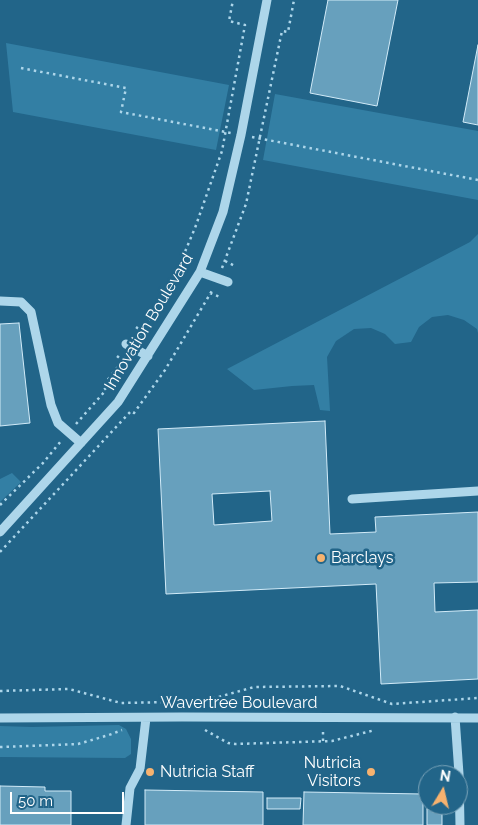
<!DOCTYPE html>
<html>
<head>
<meta charset="utf-8">
<style>
	body { margin:0 }
	#map { position:relative; width:478px; height:825px; overflow:hidden; background:#226589; font-family:Raleway,sans-serif }
	canvas { display:block }
	.north { position:absolute; left:418px; top:765px; width:50px; height:50px; box-sizing:border-box; background:#226589; border:1px solid #7aa3b8; border-radius:50%; rotate:9deg; font-size:14px; font-weight:700; line-height:20px; text-align:center; color:#fff }
	.north::after { content:''; display:block; margin:auto; width:18px; height:22px; background:#f6b26f; clip-path:polygon(50% 0,100% 100%,50% 72%,0 100%) }
	.scale { position:absolute; left:10px; top:792px; width:114px; height:22px; box-sizing:border-box; border:2px solid #fff; border-top:0; padding-left:6px; font-size:15px; line-height:18px; white-space:nowrap; color:#fff; -webkit-text-stroke:4px #226589; paint-order:stroke }
</style>
</head>
<body>
<div id="map">
<canvas width="478" height="825"></canvas>
<div class="north">N</div>
<div class="scale">50 m</div>
</div>
<script>
const ctx = document.querySelector('canvas').getContext('2d');
ctx.lineJoin = 'round';
function fill(path, color) {
  ctx.fillStyle = color;
  ctx.fill(path, 'evenodd');
}
function shape(rows) {
  const path = new Path2D();
  for (const r of rows) {
    path.moveTo(r[0], r[1]);
    for (let i = 2; i < r.length; i += 2) path.lineTo(r[i], r[i + 1]);
  }
  return path;
}
function trace(path, color, width, dash) {
  ctx.strokeStyle = color;
  ctx.lineWidth = width;
  ctx.lineCap = dash ? 'butt' : 'round';
  ctx.setLineDash(dash || []);
  ctx.stroke(path);
}
function drawText(font, color, halo, rows, align = 'center') {
  ctx.font = font + ' Raleway,sans-serif';
  ctx.lineWidth = 5;
  ctx.setLineDash([]);
  ctx.textBaseline = 'middle';
  ctx.strokeStyle = halo;
  ctx.fillStyle = color;
  for (const [text, x, y, turn = 0] of rows) {
    ctx.save();
    ctx.translate(x, y);
    ctx.rotate((+turn || 0) * Math.PI / 180);
    ctx.textAlign = isNaN(turn) ? turn : align;
    if (halo) ctx.strokeText(text, 0, 0);
    ctx.fillText(text, 0, 0);
    ctx.restore();
  }
}
const green = shape([
	[6,43,229,85,216,150,13,112],
	[275,94,478,131,478,200,263,160],
	[478,234,478,333,477,329,464,320,448,315,432,317,419,327,411,342,395,344,385,334,371,328,354,329,336,341,327,357,330,411,320,410,314,385,292,386,254,390,227,369,470,242],
	[12,473,21,482,0,502,0,479],
	[119,725,126,729,131,739,131,754,125,758,0,757,0,726,32,727]
]);
const building = shape([
	[328,0,398,0,377,106,310,93,328,0],
	[478,45,478,125,463,122,478,45],
	[19,323,30,423,0,426,0,324,19,323],
	[325,421,330,534,376,532,375,517,478,512,478,582,434,583,435,612,478,610,478,679,381,684,376,584,166,594,158,429,325,421],
	[270,491,272,521,214,525,212,494,270,491],
	[0,786,45,787,45,791,71,791,71,825,0,825,0,786],
	[145,790,263,792,263,825,145,825,145,790],
	[304,792,423,794,423,825,303,825,304,792],
	[267,798,301,798,300,809,267,809,267,798],
	[427,809,442,809,442,825,427,825,427,809]
]);
const path = shape([
	[21,68,126,88,121,112,231,133],
	[252,137,478,180],
	[225,261,235,266],
	[222,268,246,204,282,31,288,32,294,0],
	[210,293,220,297],
	[136,327,143,332],
	[139,337,174,278,195,228,222,151,245,25,229,21,233,0],
	[117,356,123,361],
	[76,424,106,390,103,386,126,356],
	[0,505,43,463,61,441],
	[0,552,131,411,134,413,165,370,213,289],
	[0,691,69,689,121,703,173,702,215,698,254,687,340,686,392,704,478,698],
	[205,730,228,743,235,744,332,741,375,730],
	[323,741,323,728],
	[0,747,78,744,109,735,122,730]
]);
const minor = shape([
	[200,272,228,282],
	[0,301,21,302,31,312,51,405,58,423,81,443],
	[126,344,148,356],
	[352,499,478,491],
	[0,532,118,402,200,272,223,212,241,135,267,0],
	[455,717,459,774,460,825],
	[0,718,182,717,478,718],
	[126,825,130,788,140,769,146,718]
]);
const markers = [
	[321,558,5,"#f6b26f"],
	[150,772,5,"#f6b26f"],
	[371,772,5,"#f6b26f"]
];
const streetNames = [
	["Innovation Boulevard",149,322,-59],
	["Wavertree Boulevard",239,703]
];
const poiNames = [
	["Barclays",331,558],
	["Nutricia",361,763,"right"],
	["Visitors",361,781,"right"],
	["Nutricia Staff",160,772]
];
fill(green, '#337fa4');
fill(building, '#67a0bd');
trace(building, '#d2ebf8', 1);
trace(path, '#add6ea', 2.5, [2.5, 4]);
trace(minor, '#add6ea', 9);
for (const [x, y, r, color] of markers) {
  const dot = new Path2D();
  dot.arc(x, y, r, 0, 2 * Math.PI);
  ctx.fillStyle = color;
  ctx.fill(dot);
  trace(dot, '#226589', 2);
}
drawText('16px', '#fff', '#226589', streetNames);
drawText('16px', '#fff', '#226589', poiNames, 'left');
</script>
</body>
</html>
